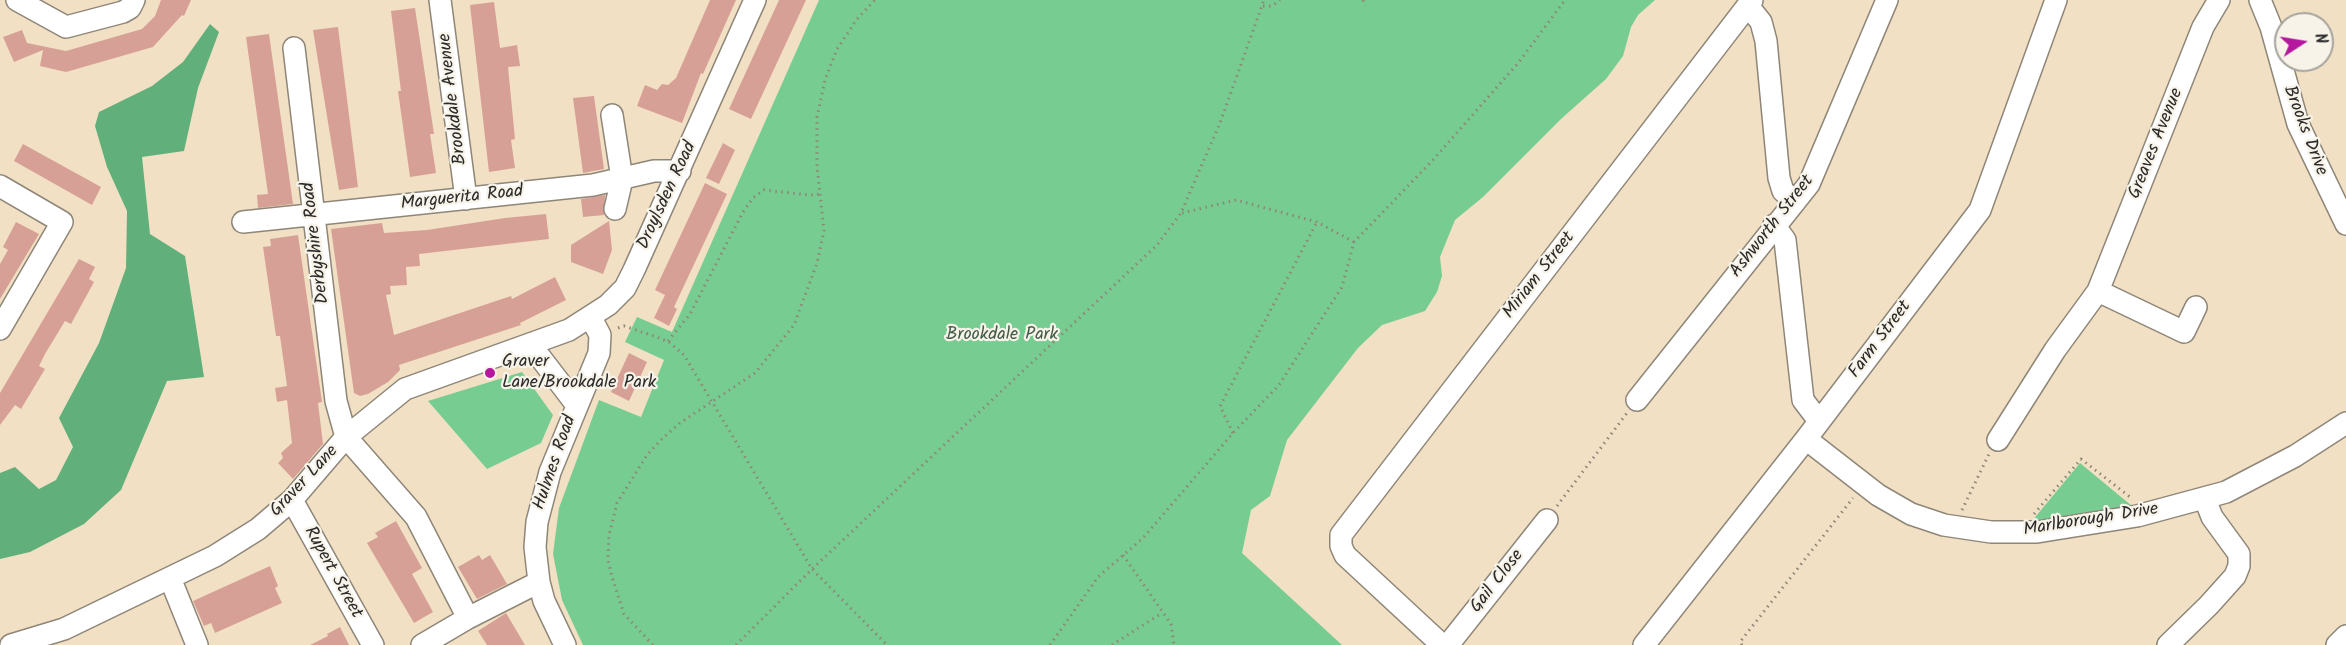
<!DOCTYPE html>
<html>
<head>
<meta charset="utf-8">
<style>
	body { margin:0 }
	#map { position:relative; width:2346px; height:645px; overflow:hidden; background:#f2e0c4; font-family:Kalam,sans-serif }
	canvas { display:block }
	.north { position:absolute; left:2274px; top:12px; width:60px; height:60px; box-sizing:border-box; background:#f7f3e8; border:2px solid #a5a39c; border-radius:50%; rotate:78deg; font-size:16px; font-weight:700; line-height:24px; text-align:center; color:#2b2b2b }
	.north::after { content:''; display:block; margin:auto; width:21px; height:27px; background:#b5179e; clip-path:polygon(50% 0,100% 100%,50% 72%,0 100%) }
</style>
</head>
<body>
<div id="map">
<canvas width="2346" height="645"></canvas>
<div class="north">N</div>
</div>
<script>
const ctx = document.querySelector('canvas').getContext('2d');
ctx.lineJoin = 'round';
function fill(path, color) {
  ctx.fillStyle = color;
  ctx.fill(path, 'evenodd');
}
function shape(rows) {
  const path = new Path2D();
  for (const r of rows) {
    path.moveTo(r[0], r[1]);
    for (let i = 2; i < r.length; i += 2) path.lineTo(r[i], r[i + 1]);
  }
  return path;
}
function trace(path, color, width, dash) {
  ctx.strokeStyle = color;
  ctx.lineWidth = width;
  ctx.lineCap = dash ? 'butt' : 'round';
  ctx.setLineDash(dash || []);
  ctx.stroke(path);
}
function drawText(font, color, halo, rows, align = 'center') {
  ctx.font = font + ' Kalam,sans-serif';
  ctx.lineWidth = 4.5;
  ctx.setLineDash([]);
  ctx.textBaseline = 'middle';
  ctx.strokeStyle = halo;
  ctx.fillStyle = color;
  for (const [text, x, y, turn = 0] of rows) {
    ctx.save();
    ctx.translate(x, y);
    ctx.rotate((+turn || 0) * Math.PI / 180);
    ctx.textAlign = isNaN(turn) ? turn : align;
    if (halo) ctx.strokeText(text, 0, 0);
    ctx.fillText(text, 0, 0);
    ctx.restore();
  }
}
const green = shape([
	[819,0,1655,0,1638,15,1631,27,1623,56,1606,79,1561,119,1483,197,1455,220,1440,257,1442,276,1437,292,1425,311,1382,325,1358,348,1287,440,1270,496,1251,510,1242,553,1342,645,583,645,562,600,553,554,559,508,599,400,641,417,664,360,625,342,637,317,672,332],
	[522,372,553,415,541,443,487,469,428,401],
	[2080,463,2132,506,2032,521]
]);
const forest = shape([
	[210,24,219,32,198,88,184,151,142,157,150,234,185,256,204,377,167,381,121,490,84,524,30,552,0,559,0,473,15,467,39,489,56,480,73,447,59,418,99,343,126,268,127,211,107,167,95,126,99,112,152,86,183,62]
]);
const building = shape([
	[161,0,191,0,184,16,182,15,153,47,66,72,40,66,43,50,14,62,3,37,22,30,27,43,66,51,142,29,155,16],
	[710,0,736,0,703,74,701,73,682,123,637,106,645,85,657,90,662,84,668,85,676,78],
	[779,0,806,0,751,119,729,109],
	[494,2,500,48,517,45,520,66,508,67,515,139,511,140,515,168,489,172,470,5],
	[415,8,434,134,430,134,436,173,410,177,398,91,401,91,391,11],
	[338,27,358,187,339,190,313,30],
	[269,34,293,204,258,208,257,195,268,194,246,37],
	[594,96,604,169,583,173,573,98],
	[723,143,735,150,719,184,706,178],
	[23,144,101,187,92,205,14,161],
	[705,183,727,194,674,307,677,309,669,326,654,318,665,295,655,290],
	[605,195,604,215,583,217,581,199],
	[546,214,549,239,419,254,420,266,406,267,407,285,390,286,391,294,386,295,394,335,511,296,512,299,555,277,566,300,520,323,521,325,399,365,400,370,388,382,368,394,360,396,354,393,331,229,382,223,384,233,427,230,505,218],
	[609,221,612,250,603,274,571,262,571,245],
	[16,222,39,234,0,299,0,264,8,250,3,247],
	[298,235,322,402,318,403,323,444,293,479,278,463,283,458,281,453,292,443,287,400,277,402,275,388,287,386,280,336,276,336,263,247,271,246,270,239],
	[79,259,95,267,89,279,94,282,71,324,65,321,45,354,39,366,45,369,21,409,15,405,0,425,0,393],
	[629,353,647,362,629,401,611,392],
	[396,521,422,568,412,574,433,612,414,623,367,543,378,537,375,533],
	[479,555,482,560,490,555,507,584,477,599,458,567],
	[270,566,278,586,275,588,282,603,215,633,211,623,204,626,193,601],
	[506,613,525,645,487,645,478,631],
	[340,627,349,645,310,645,328,636,327,634]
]);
const path = shape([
	[1363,0,1365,6],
	[1263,6,1272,6,1280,0],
	[1182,213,1236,200,1317,222,1354,242],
	[618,328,624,326,654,336,669,342,684,355,812,569,887,645],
	[668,341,690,314,743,212,753,198,764,190,809,195,821,194],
	[1233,433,1220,406,1317,222],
	[1557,506,1627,413],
	[1962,510,1989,454],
	[2034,514,2081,459,2130,497],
	[1123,555,1171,624,1174,645],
	[653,645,624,614,612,577,608,559,609,535,617,503,647,455,661,440,680,423,755,373,794,325,817,263,824,231,817,166,817,117,825,80,837,49,857,19,875,0],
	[736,645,812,569,1157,245,1181,213,1220,123,1264,0],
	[1050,645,1098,577,1143,538,1233,433,1279,385,1342,287,1354,242,1432,161,1519,62,1565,0],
	[1112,645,1162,613],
	[1742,645,1740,642,1853,498]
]);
const minor = shape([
	[17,0,66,27,123,12,130,8,134,0],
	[440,0,466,199],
	[2260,0,2271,27,2298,124,2346,224],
	[1749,7,1761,22,1766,41,1779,178,1783,191,1795,202],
	[294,48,336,401,346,437,416,517,468,618],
	[612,115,622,179,615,209],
	[0,186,62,222,0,329],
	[243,222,593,185,654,171,680,171],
	[1774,225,1785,240,1803,400,1819,421],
	[2196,307,2184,332,2098,291,2203,27,2219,0],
	[530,344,576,404],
	[1637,400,1809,184,1887,0],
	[1806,439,1878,495,1911,514,1944,525,1991,532,2037,532,2137,516,2226,492,2295,456,2346,423],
	[1998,440,2055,350,2098,291],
	[292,500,373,645],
	[170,578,197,645],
	[11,645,64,629,215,556,258,529,292,500,346,437,405,389,569,330,608,305,625,288,634,270,755,0],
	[422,645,468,618,539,582],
	[565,645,544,601,539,582,535,547,537,522,550,472,599,353,600,335,591,318],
	[1442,645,1345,555,1341,546,1341,535,1752,0],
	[1448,645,1547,520],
	[1644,645,1806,439,1980,210,2056,0],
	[2168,645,2209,605,2235,576,2239,566,2239,554,2212,517,2205,499],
	[2337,645,2346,636]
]);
const markers = [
	[490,373,6,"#b5179e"]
];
const streetNames = [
	["Brookdale Avenue",454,99,-97],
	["Brooks Drive",2304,131,69],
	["Greaves Avenue",2157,144,-68],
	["Droylsden Road",668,196,-65],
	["Marguerita Road",462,199,-6],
	["Ashworth Street",1773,227,-52],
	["Derbyshire Road",317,243,-97],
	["Miriam Street",1540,276,-52],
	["Farm Street",1881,340,-53],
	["Hulmes Road",556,463,-71],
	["Graver Lane",305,482,-47],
	["Marlborough Drive",2091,521,-9],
	["Rupert Street",332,573,61],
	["Gail Close",1498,582,-52]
];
const parkNames = [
	["Brookdale Park",1002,336]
];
const poiNames = [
	["Graver",502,363],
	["Lane/Brookdale Park",502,384]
];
fill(green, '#77cd91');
fill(forest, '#61b07b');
fill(building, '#d7a096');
trace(minor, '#8e8678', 24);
trace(path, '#8e8678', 3, [1.5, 4.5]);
trace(minor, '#fff', 21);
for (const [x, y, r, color] of markers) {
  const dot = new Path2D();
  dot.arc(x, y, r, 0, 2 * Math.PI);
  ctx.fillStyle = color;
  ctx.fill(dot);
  trace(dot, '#f7f3e8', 2);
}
drawText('18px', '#2b2b2b', '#f7f3e8', streetNames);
drawText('18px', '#425c4a', '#f7f3e8', parkNames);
drawText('18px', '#2b2b2b', '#f7f3e8', poiNames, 'left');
</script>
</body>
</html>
